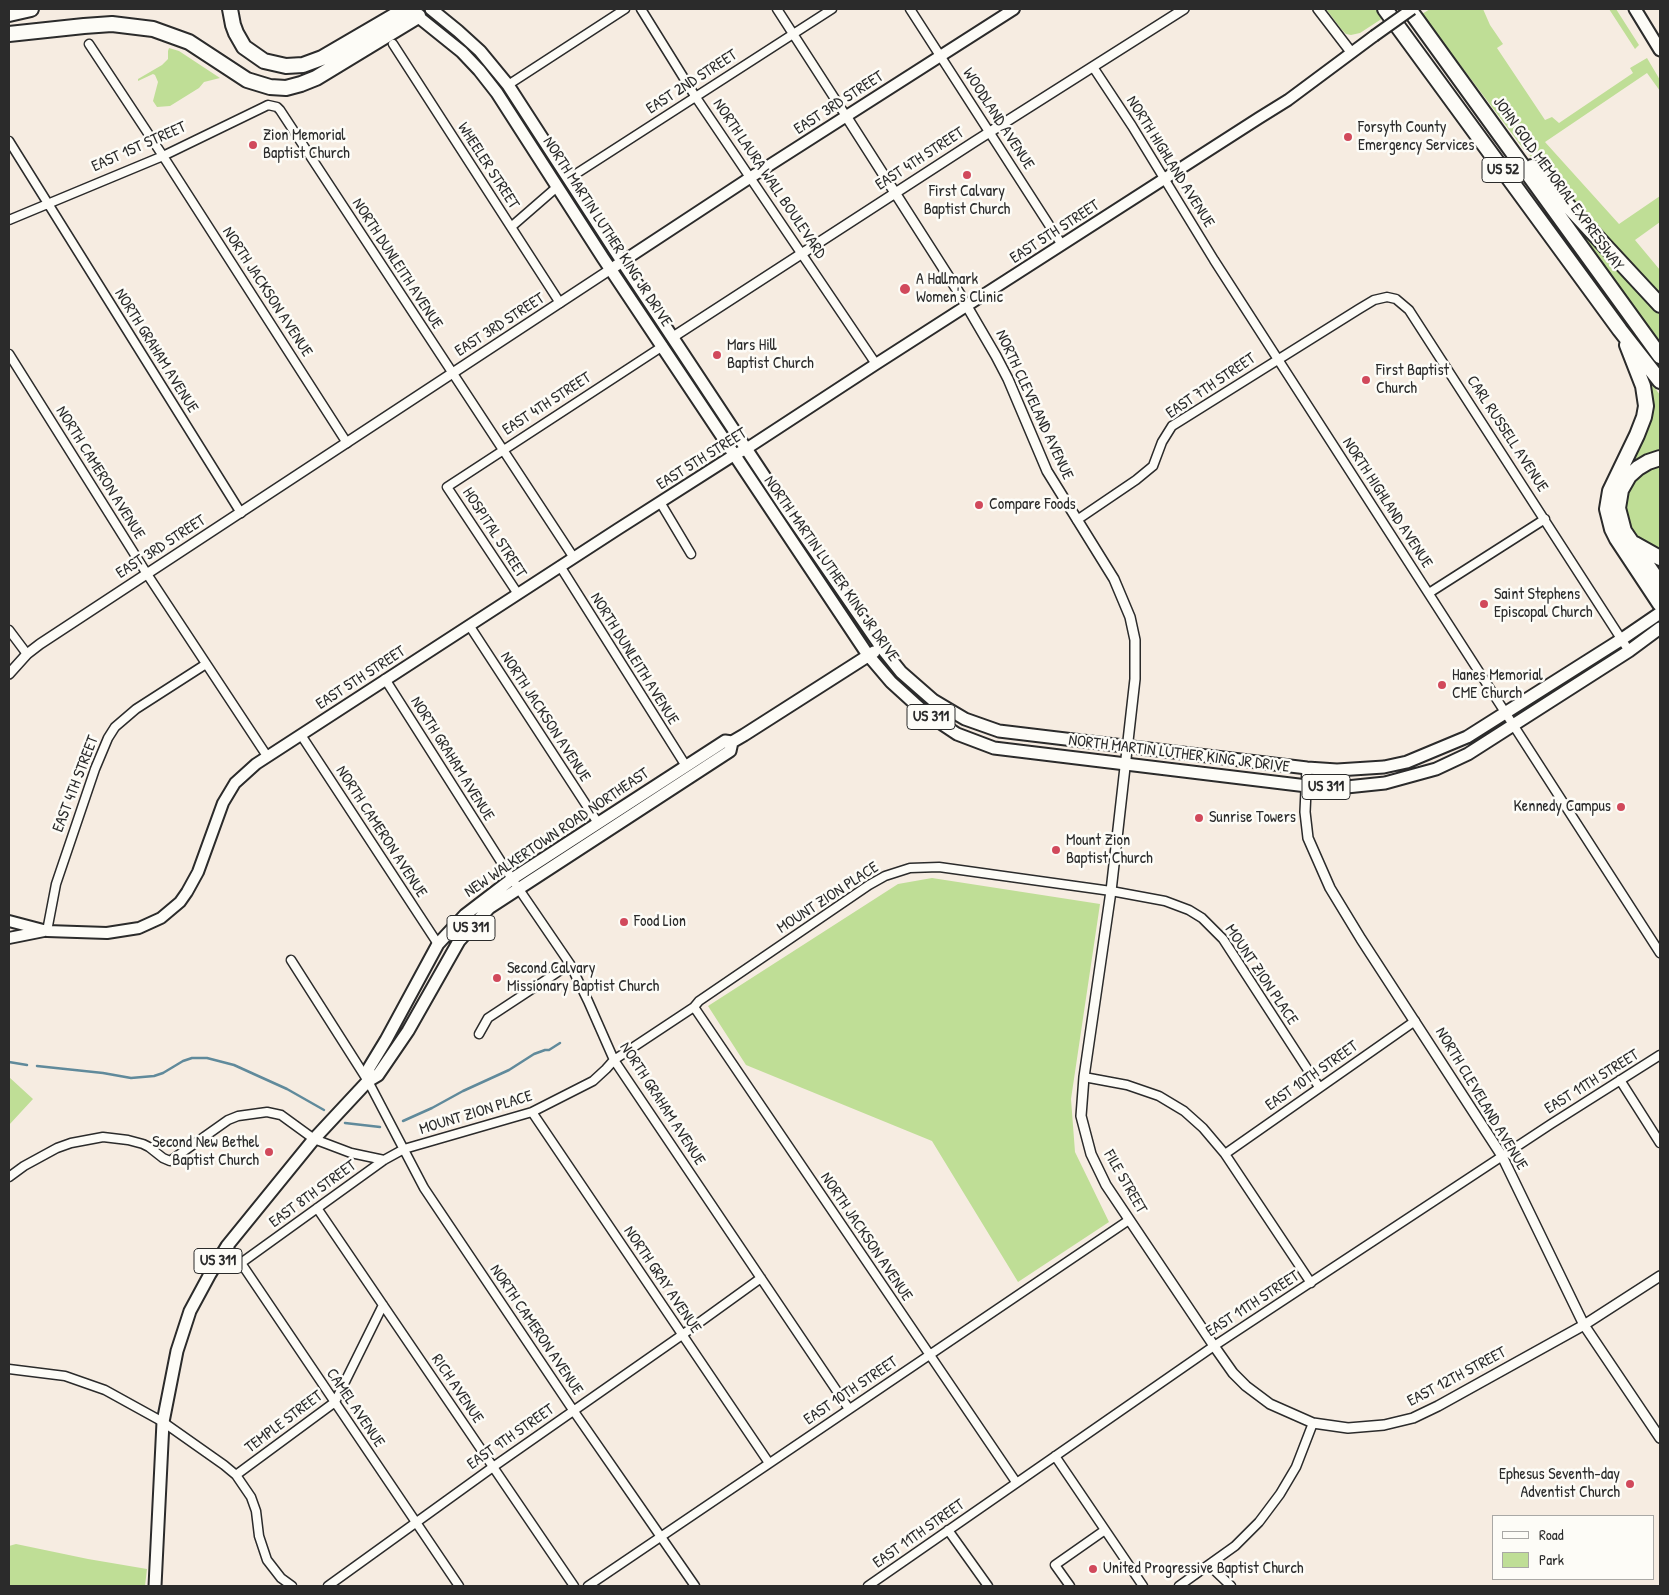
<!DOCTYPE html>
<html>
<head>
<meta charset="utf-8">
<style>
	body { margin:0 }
	#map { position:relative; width:1669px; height:1595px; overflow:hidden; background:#f6ece1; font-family:"Patrick Hand",sans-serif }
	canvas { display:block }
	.frame { position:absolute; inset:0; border:10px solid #2b2b2b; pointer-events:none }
	.legend { position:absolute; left:1492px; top:1515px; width:162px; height:65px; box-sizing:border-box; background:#fdfcf7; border:1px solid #a9a8a5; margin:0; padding:6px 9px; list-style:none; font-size:15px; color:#2b2b2b }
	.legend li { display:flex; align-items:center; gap:10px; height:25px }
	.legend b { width:25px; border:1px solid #a9a8a5 }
</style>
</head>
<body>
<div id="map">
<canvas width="1669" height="1595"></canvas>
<div class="frame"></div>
<ul class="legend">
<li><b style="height:6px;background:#fdfcf7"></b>Road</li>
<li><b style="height:14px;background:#bfde96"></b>Park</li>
</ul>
</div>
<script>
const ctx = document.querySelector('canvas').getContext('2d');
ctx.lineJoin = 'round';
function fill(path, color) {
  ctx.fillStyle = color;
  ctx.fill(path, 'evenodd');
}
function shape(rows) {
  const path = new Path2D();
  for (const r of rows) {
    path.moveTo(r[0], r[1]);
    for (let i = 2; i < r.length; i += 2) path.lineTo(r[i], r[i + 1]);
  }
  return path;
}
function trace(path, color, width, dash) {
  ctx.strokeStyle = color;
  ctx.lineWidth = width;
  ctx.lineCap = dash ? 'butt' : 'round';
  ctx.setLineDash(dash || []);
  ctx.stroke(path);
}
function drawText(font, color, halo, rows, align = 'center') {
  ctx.font = font + ' "Patrick Hand",sans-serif';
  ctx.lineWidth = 5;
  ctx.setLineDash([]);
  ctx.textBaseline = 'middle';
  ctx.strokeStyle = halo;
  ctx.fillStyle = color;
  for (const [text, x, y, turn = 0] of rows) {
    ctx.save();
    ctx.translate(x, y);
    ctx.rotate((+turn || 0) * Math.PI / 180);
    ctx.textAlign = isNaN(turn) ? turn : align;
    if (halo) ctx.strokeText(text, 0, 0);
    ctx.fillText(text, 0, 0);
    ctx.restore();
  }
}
const green = shape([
	[1326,9,1376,9,1383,18,1360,33,1351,35,1346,34,1341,29],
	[1430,9,1483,9,1490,25,1503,44,1497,48,1545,120,1552,117,1559,123,1633,73,1630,68,1647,58,1660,80,1660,91,1647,73,1545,142,1619,224,1660,196,1660,222,1635,240,1660,270,1660,298,1522,147,1422,14],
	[1609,9,1616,9,1639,45,1635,49],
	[169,48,179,51,220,78,204,82,199,88,170,106,157,107,153,101,158,82,155,75,153,74,138,81,138,79,162,65,168,59,168,51],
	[1568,215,1614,261,1660,312,1660,342],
	[1643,372,1660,395,1660,454,1629,469,1630,459,1645,429],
	[1660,463,1660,554,1644,546,1627,527,1624,497,1635,476],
	[932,878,1100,904,1071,1099,1075,1152,1109,1222,1018,1282,932,1141,746,1065,708,1006,898,884],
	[9,1077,33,1099,9,1125],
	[16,1544,88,1559,147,1569,145,1586,9,1586,9,1546]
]);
const stream = shape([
	[9,1062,27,1065],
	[37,1066,103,1073,131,1078,154,1076,163,1073,183,1061,192,1058,207,1058,234,1065,256,1075,287,1089,324,1110],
	[403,1121,432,1108,463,1091,509,1070,534,1054,545,1050,549,1050,560,1043],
	[345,1123,380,1127]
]);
const minor = shape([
	[641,9,695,96,876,364],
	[777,9,846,116],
	[910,9,1062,245],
	[89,44,163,156,347,443],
	[393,44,560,303],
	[1093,67,1132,126,1214,260,1660,953],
	[508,85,625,9],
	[9,141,241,513],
	[568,179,832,9],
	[9,220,163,156,264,107,268,105,277,107,280,110,574,558],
	[511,227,557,187],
	[9,354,147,574,267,756],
	[660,502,691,554],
	[1077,520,1136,480,1153,466,1162,442,1172,426,1359,309,1374,300,1387,297,1396,299,1409,310,1629,651],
	[560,566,686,766],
	[1429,593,1545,519],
	[518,594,447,487,663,346],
	[469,625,598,823],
	[9,630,27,654],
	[385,679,512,879,570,964,588,1001,614,1060,849,1409],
	[301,735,438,944],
	[47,931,56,884,95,769,108,738,115,727,136,709,206,664],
	[291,960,368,1081,424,1188,573,1410,695,1586],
	[694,1007,1016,1482],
	[479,1034,488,1018,570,964],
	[1084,1077,1127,1085,1159,1096,1184,1111,1203,1128,1225,1154,1311,1283],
	[1620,1080,1660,1143],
	[532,1112,769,1463],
	[1225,1154,1415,1021],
	[9,1177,24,1166,57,1148,71,1143,103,1137,128,1140,143,1144,149,1147,163,1158,170,1161,228,1120,238,1116,267,1112,281,1115,314,1139,351,1153,384,1160],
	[317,1208,574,1586],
	[227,1246,241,1263,459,1586],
	[241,1263,384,1160,404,1149,532,1112,593,1081,606,1069,614,1060,694,1007,699,1001,869,885,885,876,910,868,939,867,1111,891,1165,901,1189,910,1202,918,1223,939,1319,1087],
	[9,1369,65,1376,105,1390,163,1422,224,1465,236,1475,251,1497,256,1511,259,1536,267,1560,281,1578,292,1586],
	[1055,1456,1143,1586],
	[236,1475,335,1402,383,1305],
	[948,1530,988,1586],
	[1209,1565,1231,1586],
	[328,1586,493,1467,682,1335,761,1278],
	[588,1586,1129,1220],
	[868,1586,1214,1346,1551,1124,1660,1055],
	[1070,1586,1055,1565,1105,1530],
	[1179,1586,1235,1546,1259,1522,1280,1494,1296,1467,1313,1423]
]);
const tertiary = shape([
	[1318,9,1351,52],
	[846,116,961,296,996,356,1008,379,1047,471,1114,579,1130,617,1135,640,1135,679,1111,891,1084,1077,1081,1116,1091,1154,1106,1185,1214,1346,1233,1373,1246,1386,1270,1404,1313,1423,1348,1428,1384,1425,1413,1418,1438,1406,1584,1325,1660,1276],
	[673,337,974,142,1184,9],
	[9,674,27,654,40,644,611,269],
	[1307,768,1305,812,1308,838,1330,888,1361,939,1502,1156,1584,1325,1660,1438]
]);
const secondary = shape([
	[611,269,751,177,1014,9],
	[9,921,47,931,107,933,139,928,161,918,180,902,187,892,198,872,223,803,235,783,256,764,618,529,734,455,746,449,876,364,1259,118,1288,100,1374,36],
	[9,938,44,931]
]);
const primary = shape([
	[431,9,458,31,480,51,508,85,616,252,784,506,881,647,901,672,933,700,965,719,999,731,1307,768,1337,770,1384,767,1407,762,1467,737,1622,639,1660,613],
	[1635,9,1660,50],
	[411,11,462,52,479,70,497,93,603,258,868,655,891,682,924,712,957,734,994,748,1307,786,1337,788,1385,783,1436,769,1468,754,1629,651,1660,628],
	[368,1081,369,1068,386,1040,438,944,465,915,512,879,725,741,732,742,744,735,874,652],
	[155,1586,163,1422,177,1351,190,1311,210,1274,227,1246,314,1139,368,1081,378,1075,408,1031,459,941,489,908,730,751,732,742]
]);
const motorway = shape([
	[230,9,233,25,236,33,244,47,264,61,286,66,303,65,322,58,406,9],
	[1385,9,1620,330,1660,381],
	[1409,9,1660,356],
	[9,14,31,9],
	[9,34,84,26,112,24,153,29,189,42,247,80,270,87,286,88,301,84,316,78,418,16],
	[1532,167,1660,305],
	[1627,345,1643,386,1646,406,1644,417,1637,435,1610,491,1607,509,1612,529,1617,539,1660,604],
	[1660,458,1648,462,1638,468,1629,476,1621,490,1618,508,1624,531,1660,584],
	[1635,544,1660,558]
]);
const secondaryBridge = shape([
	[1374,36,1412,9]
]);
const markers = [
	[1348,137,5,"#d1495b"],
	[253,145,5,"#d1495b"],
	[967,175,5,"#d1495b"],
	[905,289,6,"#d1495b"],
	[717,355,5,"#d1495b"],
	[1366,380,5,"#d1495b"],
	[979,505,5,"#d1495b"],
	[1484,604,5,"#d1495b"],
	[1442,685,5,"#d1495b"],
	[1621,807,5,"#d1495b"],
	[1199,818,5,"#d1495b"],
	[1056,850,5,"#d1495b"],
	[624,922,5,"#d1495b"],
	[497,978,5,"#d1495b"],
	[269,1152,5,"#d1495b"],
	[1630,1484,5,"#d1495b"],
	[1093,1569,5,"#d1495b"]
];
const shields = [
	[1503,170,42],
	[931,717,48],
	[1326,787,48],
	[471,928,48],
	[218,1261,48]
];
const shieldNames = [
	["US 52",1503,170],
	["US 311",931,717],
	["US 311",1326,787],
	["US 311",471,928],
	["US 311",218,1261]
];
const streetNames = [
	["EAST 2ND STREET",692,82,-33],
	["EAST 3RD STREET",839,103,-33],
	["WOODLAND AVENUE",998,119,57],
	["EAST 1ST STREET",139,147,-24],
	["EAST 4TH STREET",920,159,-33],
	["NORTH HIGHLAND AVENUE",1170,162,58],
	["WHEELER STREET",488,166,57],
	["NORTH LAURA WALL BOULEVARD",769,179,56],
	["JOHN GOLD MEMORIAL EXPRESSWAY",1558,184,54],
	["NORTH MARTIN LUTHER KING JR DRIVE",607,232,57],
	["EAST 5TH STREET",1055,232,-33],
	["NORTH DUNLEITH AVENUE",397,264,57],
	["NORTH JACKSON AVENUE",267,292,57],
	["EAST 3RD STREET",500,325,-33],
	["NORTH GRAHAM AVENUE",156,351,58],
	["EAST 7TH STREET",1211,386,-34],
	["EAST 4TH STREET",547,404,-33],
	["NORTH CLEVELAND AVENUE",1034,405,65],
	["CARL RUSSELL AVENUE",1507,434,57],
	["EAST 5TH STREET",702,459,-32],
	["NORTH CAMERON AVENUE",100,473,58],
	["NORTH HIGHLAND AVENUE",1387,503,57],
	["HOSPITAL STREET",494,533,57],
	["EAST 3RD STREET",161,547,-33],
	["NORTH MARTIN LUTHER KING JR DRIVE",831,569,55],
	["NORTH DUNLEITH AVENUE",634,659,58],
	["EAST 5TH STREET",361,678,-33],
	["NORTH JACKSON AVENUE",545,717,57],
	["NORTH MARTIN LUTHER KING JR DRIVE",1179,754,7],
	["NORTH GRAHAM AVENUE",452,759,58],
	["EAST 4TH STREET",76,784,-69],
	["NORTH CAMERON AVENUE",381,832,57],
	["NEW WALKERTOWN ROAD NORTHEAST",557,833,-34],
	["MOUNT ZION PLACE",828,898,-33],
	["MOUNT ZION PLACE",1261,975,56],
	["EAST 10TH STREET",1312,1076,-35],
	["EAST 11TH STREET",1592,1082,-32],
	["NORTH CLEVELAND AVENUE",1481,1099,59],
	["NORTH GRAHAM AVENUE",662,1104,57],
	["MOUNT ZION PLACE",476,1113,-17],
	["FILE STREET",1125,1182,60],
	["EAST 8TH STREET",313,1194,-36],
	["NORTH JACKSON AVENUE",866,1237,56],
	["NORTH GRAY AVENUE",662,1280,56],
	["EAST 11TH STREET",1253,1304,-33],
	["NORTH CAMERON AVENUE",536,1330,56],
	["EAST 12TH STREET",1457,1377,-28],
	["RICH AVENUE",457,1389,56],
	["EAST 10TH STREET",851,1391,-34],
	["CAMEL AVENUE",355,1408,56],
	["TEMPLE STREET",284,1422,-37],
	["EAST 9TH STREET",511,1437,-35],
	["EAST 11TH STREET",919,1534,-35]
];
const poiNames = [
	["Forsyth County",1358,128],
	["Emergency Services",1358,146],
	["Zion Memorial",263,136],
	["Baptist Church",263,154],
	["First Calvary",967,192,"center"],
	["Baptist Church",967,210,"center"],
	["A Hallmark",916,280],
	["Women's Clinic",916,298],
	["Mars Hill",727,346],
	["Baptist Church",727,364],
	["First Baptist",1376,371],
	["Church",1376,389],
	["Compare Foods",989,505],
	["Saint Stephens",1494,595],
	["Episcopal Church",1494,613],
	["Hanes Memorial",1452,676],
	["CME Church",1452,694],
	["Kennedy Campus",1611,807,"right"],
	["Sunrise Towers",1209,818],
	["Mount Zion",1066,841],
	["Baptist Church",1066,859],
	["Food Lion",634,922],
	["Second Calvary",507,969],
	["Missionary Baptist Church",507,987],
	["Second New Bethel",259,1143,"right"],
	["Baptist Church",259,1161,"right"],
	["Ephesus Seventh-day",1620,1475,"right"],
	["Adventist Church",1620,1493,"right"],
	["United Progressive Baptist Church",1103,1569]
];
fill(green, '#bfde96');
trace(stream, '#608a9b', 2.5);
trace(minor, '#2b2b2b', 11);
trace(tertiary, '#2b2b2b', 12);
trace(secondary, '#2b2b2b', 14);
trace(primary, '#2b2b2b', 15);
trace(motorway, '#2b2b2b', 18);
trace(minor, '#fdfcf7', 8);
trace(tertiary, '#fdfcf7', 9);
trace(secondary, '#fdfcf7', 10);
trace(primary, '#fdfcf7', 11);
trace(motorway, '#fdfcf7', 14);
trace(secondaryBridge, '#2b2b2b', 14, []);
trace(secondaryBridge, '#fdfcf7', 10);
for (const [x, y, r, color] of markers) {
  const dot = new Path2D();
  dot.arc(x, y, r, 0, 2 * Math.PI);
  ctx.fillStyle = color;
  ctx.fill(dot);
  trace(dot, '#fdfcf7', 2);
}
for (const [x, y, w] of shields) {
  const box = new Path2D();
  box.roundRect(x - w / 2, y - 12.5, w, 25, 4);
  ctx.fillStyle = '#fdfcf7';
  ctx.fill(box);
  trace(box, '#2b2b2b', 1);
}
drawText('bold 15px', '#2b2b2b', null, shieldNames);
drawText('16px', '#2b2b2b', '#fdfcf7', streetNames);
drawText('16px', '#2b2b2b', '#fdfcf7', poiNames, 'left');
</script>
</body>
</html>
